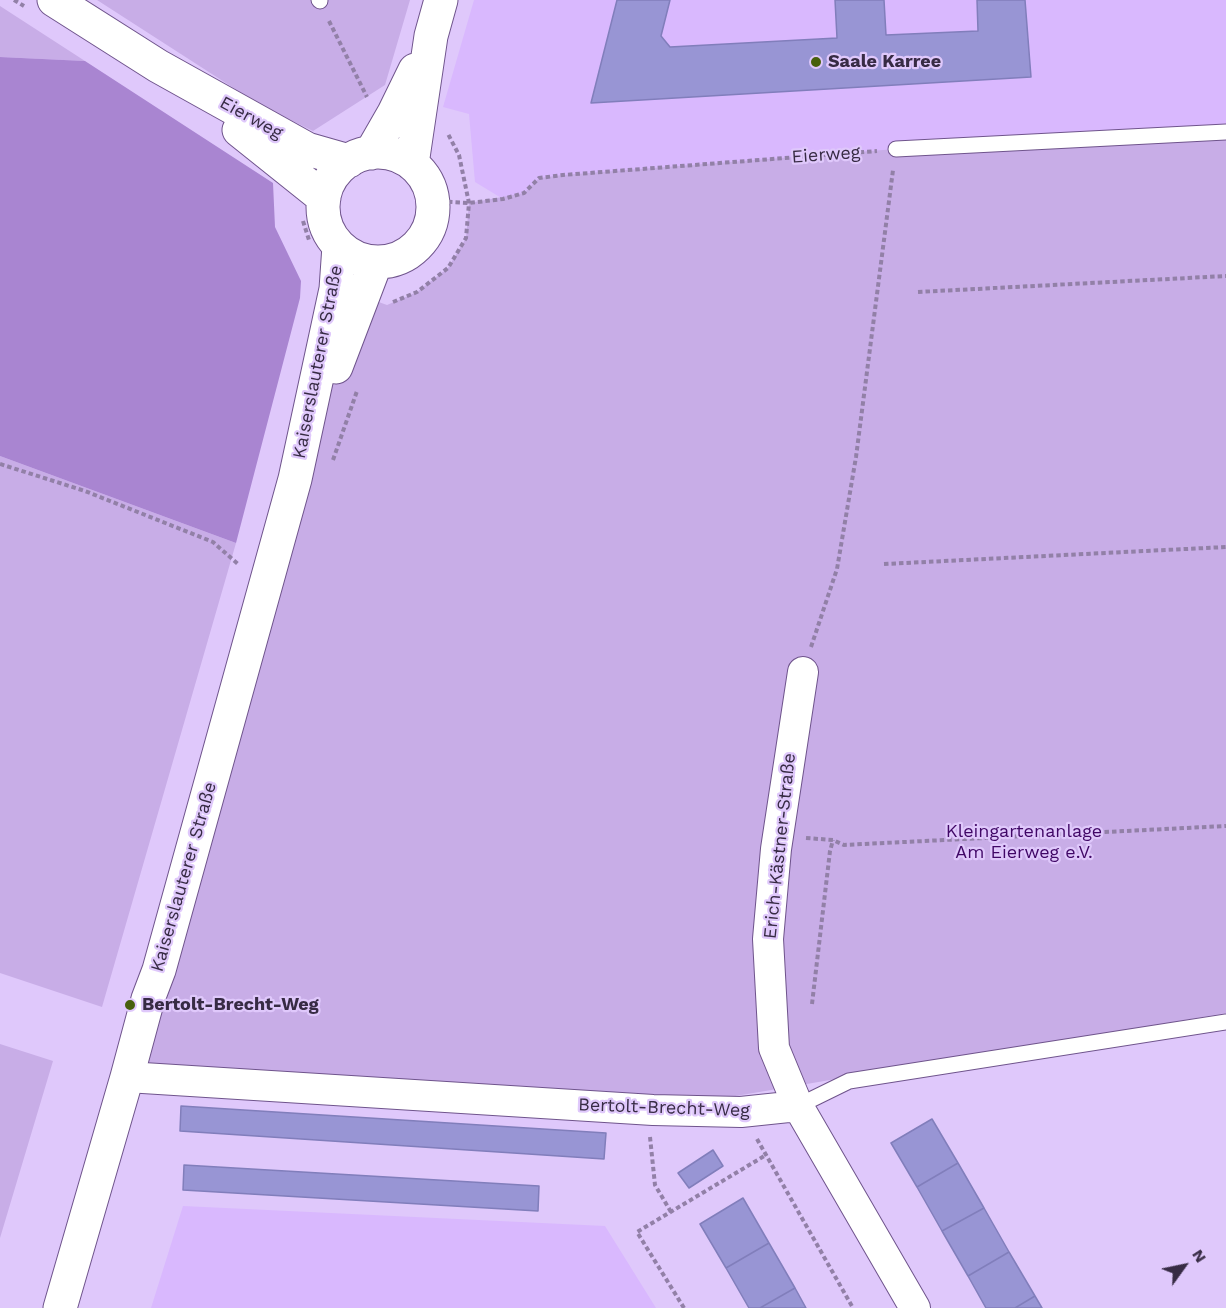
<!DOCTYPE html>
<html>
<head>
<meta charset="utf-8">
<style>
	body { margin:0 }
	#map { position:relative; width:1226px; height:1308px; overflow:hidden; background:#dfc8fb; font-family:"Work Sans",sans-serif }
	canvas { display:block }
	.north { position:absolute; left:1154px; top:1236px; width:60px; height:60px; -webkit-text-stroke:4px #dfc8fb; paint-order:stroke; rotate:57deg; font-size:16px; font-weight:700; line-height:24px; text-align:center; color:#372b44 }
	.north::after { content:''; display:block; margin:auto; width:21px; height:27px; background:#372b44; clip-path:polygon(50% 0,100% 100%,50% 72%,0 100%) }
</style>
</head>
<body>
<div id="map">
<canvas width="1226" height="1308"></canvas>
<div class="north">N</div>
</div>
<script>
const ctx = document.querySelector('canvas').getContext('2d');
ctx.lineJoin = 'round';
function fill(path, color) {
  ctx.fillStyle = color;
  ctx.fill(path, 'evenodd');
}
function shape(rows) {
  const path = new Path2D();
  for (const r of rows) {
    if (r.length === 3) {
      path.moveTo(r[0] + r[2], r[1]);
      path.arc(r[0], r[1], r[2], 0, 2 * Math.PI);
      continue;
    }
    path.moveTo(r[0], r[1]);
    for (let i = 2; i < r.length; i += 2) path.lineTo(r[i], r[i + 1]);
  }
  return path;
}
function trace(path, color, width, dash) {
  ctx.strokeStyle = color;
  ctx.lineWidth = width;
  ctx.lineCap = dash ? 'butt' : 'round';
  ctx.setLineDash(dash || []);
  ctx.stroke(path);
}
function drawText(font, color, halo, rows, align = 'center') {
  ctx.font = font + ' "Work Sans",sans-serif';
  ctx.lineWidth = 4.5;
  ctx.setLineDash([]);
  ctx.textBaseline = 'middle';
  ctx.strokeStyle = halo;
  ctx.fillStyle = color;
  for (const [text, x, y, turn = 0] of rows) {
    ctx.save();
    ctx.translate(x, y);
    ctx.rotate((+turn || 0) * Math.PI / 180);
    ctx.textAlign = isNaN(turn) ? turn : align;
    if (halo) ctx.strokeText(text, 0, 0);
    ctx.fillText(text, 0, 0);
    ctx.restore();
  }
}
const built = shape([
	[474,0,1226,0,1226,125,539,178,524,193,503,199,475,182,469,114,443,107],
	[183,1206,605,1226,656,1308,151,1308]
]);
const green = shape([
	[97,0,410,0,385,85,313,131,260,105],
	[0,6,85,61,0,57],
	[1226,138,1226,1013,653,1110,127,1077,271,563,362,296,387,305,417,292,448,268,466,238,469,203,524,193,539,178,563,175,896,149],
	[0,456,236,543,102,1007,0,973],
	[0,1044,53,1061,0,1238]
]);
const forest = shape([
	[0,57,85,61,273,183,275,227,301,281,300,298,236,543,0,456]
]);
const building = shape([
	[617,0,670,0,661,36,670,47,837,38,835,0,884,0,886,35,978,31,977,0,1025,0,1031,77,591,103,617,0],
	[181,1106,606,1133,604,1159,180,1131,181,1106],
	[932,1119,958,1163,917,1187,891,1143,932,1119],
	[713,1150,723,1166,689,1188,678,1173,713,1150],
	[958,1163,984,1208,942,1231,917,1187,958,1163],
	[184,1165,539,1186,538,1211,183,1190,184,1165],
	[743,1198,769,1243,726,1268,700,1224,743,1198],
	[984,1208,1009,1252,968,1276,942,1231,984,1208],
	[769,1243,795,1288,760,1308,749,1308,726,1268,769,1243],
	[1009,1252,1035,1296,1015,1308,986,1308,968,1276,1009,1252],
	[795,1288,806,1308,760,1308,795,1288],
	[1035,1296,1042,1308,1015,1308,1035,1296]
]);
const path = shape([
	[14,0,24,6],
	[329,21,367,97],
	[433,201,469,203,503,199,524,193,539,178,563,175,877,151],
	[303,221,309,240],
	[918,292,1226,276],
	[393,302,417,292,448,268,466,238,469,203,459,155,448,134],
	[333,460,357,391],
	[0,464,85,491,213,542,239,565],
	[884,564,1226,547],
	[811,647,837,569,856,457,893,170],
	[806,838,833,840,844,845,1226,826],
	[812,1004,830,851,833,840],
	[650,1137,655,1185,671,1212],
	[757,1139,853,1308],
	[684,1308,637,1232,766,1155]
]);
const lane = shape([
	[319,0,320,1],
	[896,149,1226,132],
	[798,1106,849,1081,1226,1022]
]);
const street = shape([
	[803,672,776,849,768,939,774,1048,798,1106,915,1308],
	[127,1077,653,1110,741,1112,798,1106]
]);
const secondary = shape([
	[54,0,158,66,307,149,349,161],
	[239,130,324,198],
	[378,207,55],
	[371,153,394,113,415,70],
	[412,164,431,36,441,0],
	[336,367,376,262],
	[60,1308,127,1077,148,999,159,970,295,479,336,289,339,246]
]);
const markers = [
	[816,62,6,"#48600c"],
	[130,1005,6,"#48600c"]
];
const poiNames = [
	["Saale Karree",828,62],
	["Bertolt-Brecht-Weg",142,1005]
];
const streetNames = [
	["Eierweg",251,118,29],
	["Eierweg",826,155,-4],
	["Kaiserslauterer Straße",318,362,-79],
	["Erich-Kästner-Straße",780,846,-84],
	["Kaiserslauterer Straße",184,877,-74],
	["Bertolt-Brecht-Weg",664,1108,2]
];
const parkNames = [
	["Kleingartenanlage",1024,832],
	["Am Eierweg e.V.",1024,853]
];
fill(built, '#d9b8fe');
fill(green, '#c8ade7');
fill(forest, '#a985d1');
fill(building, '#9895d4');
trace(building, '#817ebb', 1.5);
trace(lane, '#6f548c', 17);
trace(street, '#6f548c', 32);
trace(secondary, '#6f548c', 35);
trace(path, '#9280a7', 4, [4.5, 3]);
trace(lane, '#fff', 15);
trace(street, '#fff', 30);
trace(secondary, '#fff', 33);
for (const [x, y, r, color] of markers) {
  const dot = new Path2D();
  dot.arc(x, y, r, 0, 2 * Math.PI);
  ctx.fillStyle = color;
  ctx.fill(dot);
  trace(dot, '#dfc8fb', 2);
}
drawText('bold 18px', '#372b44', '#dfc8fb', poiNames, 'left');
drawText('18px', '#372b44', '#dfc8fb', streetNames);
drawText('18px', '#400766', '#dfc8fb', parkNames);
</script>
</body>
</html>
